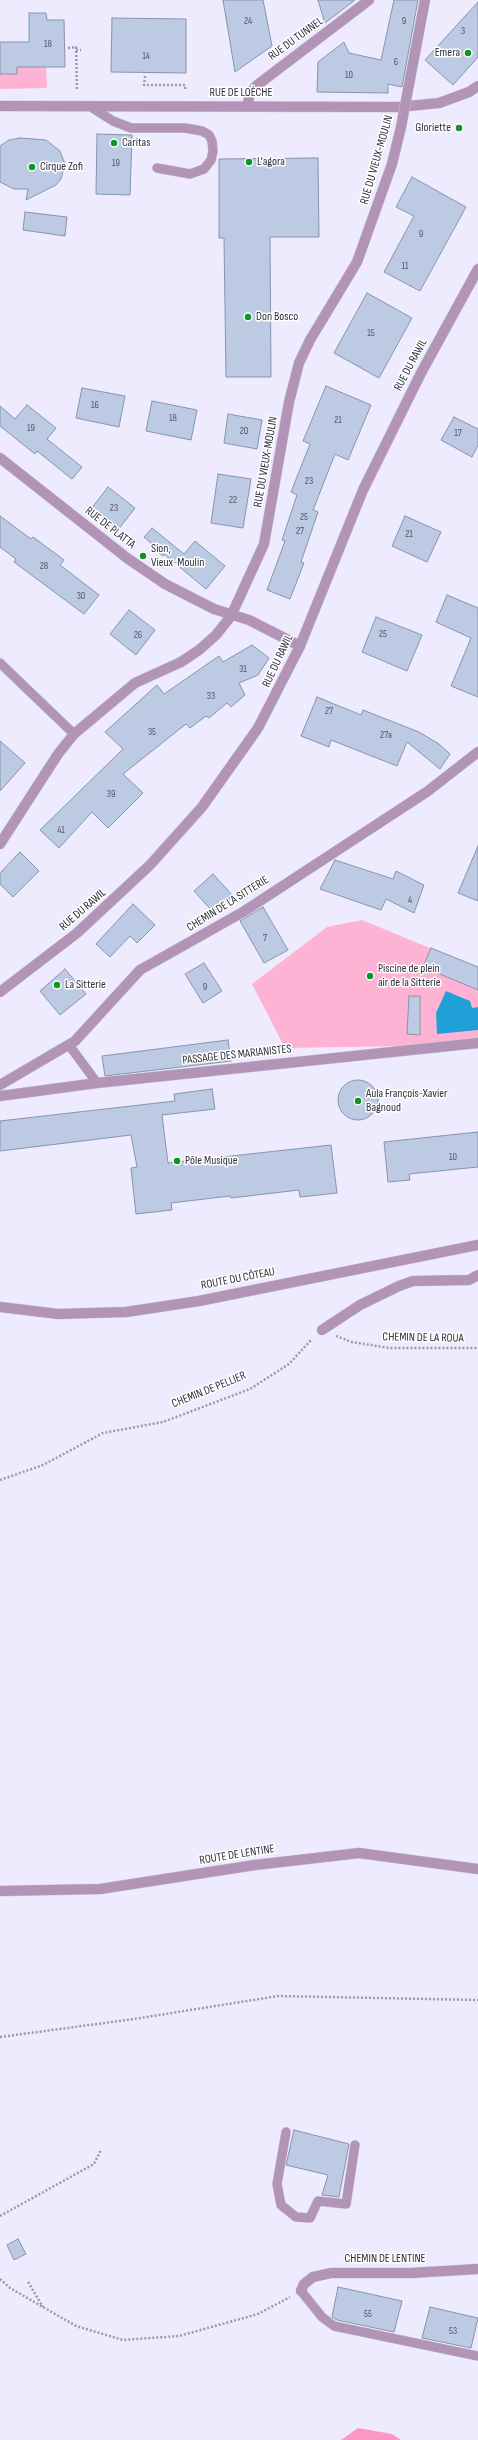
<!DOCTYPE html>
<html>
<head>
<meta charset="utf-8">
<style>
	body { margin:0 }
	canvas { display:block; background:#edebfd }
</style>
</head>
<body>
<canvas width="478" height="2440"></canvas>
<script>
const ctx = document.querySelector('canvas').getContext('2d');
ctx.lineJoin = 'round';
function fill(path, color) {
  ctx.fillStyle = color;
  ctx.fill(path, 'evenodd');
}
function shape(rows) {
  const path = new Path2D();
  for (const r of rows) {
    if (r.length === 3) {
      path.moveTo(r[0] + r[2], r[1]);
      path.arc(r[0], r[1], r[2], 0, 2 * Math.PI);
      continue;
    }
    path.moveTo(r[0], r[1]);
    for (let i = 2; i < r.length; i += 2) path.lineTo(r[i], r[i + 1]);
  }
  return path;
}
function trace(path, color, width, dash) {
  ctx.strokeStyle = color;
  ctx.lineWidth = width;
  ctx.lineCap = dash ? 'butt' : 'round';
  ctx.setLineDash(dash || []);
  ctx.stroke(path);
}
function drawText(font, color, halo, rows, align = 'center') {
  ctx.font = font + ' "Sofia Sans Condensed",sans-serif';
  ctx.lineWidth = 3;
  ctx.setLineDash([]);
  ctx.textBaseline = 'middle';
  ctx.strokeStyle = halo;
  ctx.fillStyle = color;
  for (const [text, x, y, turn = 0] of rows) {
    ctx.save();
    ctx.translate(x, y);
    ctx.rotate((+turn || 0) * Math.PI / 180);
    ctx.textAlign = isNaN(turn) ? turn : align;
    if (halo) ctx.strokeText(text, 0, 0);
    ctx.fillText(text, 0, 0);
    ctx.restore();
  }
}
const green = shape([
	[29,60,30,67,46,67,47,88,0,89,0,74,17,74,17,65],
	[362,920,478,968,478,1038,407,1046,285,1048,252,984,327,927]
]);
const forest = shape([
	[358,2428,392,2434,401,2440,341,2440]
]);
const water = shape([
	[446,991,470,1001,472,1008,478,1007,478,1030,437,1034,436,1013]
]);
const building = shape([
	[223,0,263,0,272,46,235,72,223,0],
	[318,0,355,0,325,23,318,0],
	[394,0,418,0,402,87,388,84,388,93,317,92,318,62,344,42,349,53,381,60,394,0],
	[478,2,478,57,453,85,425,60,478,2],
	[29,13,46,13,47,20,64,20,65,67,17,67,17,74,0,74,0,42,29,42,29,13],
	[112,18,186,19,186,73,111,72,112,18],
	[97,134,132,135,130,195,96,194,97,134],
	[20,138,46,140,60,151,65,164,61,179,56,185,26,200,28,189,14,189,0,182,0,146,9,140,20,138],
	[318,158,319,237,270,237,271,377,226,377,224,238,219,238,219,159,318,158],
	[412,177,466,207,420,291,384,272,414,216,396,207,412,177],
	[25,212,67,217,65,236,23,230,25,212],
	[367,293,412,318,379,378,334,353,367,293],
	[326,386,371,405,348,460,335,454,313,510,318,512,301,562,304,563,290,599,267,590,285,541,282,540,297,495,291,492,310,444,303,441,326,386],
	[82,388,125,396,119,427,76,418,82,388],
	[152,401,197,410,191,440,146,431,152,401],
	[27,405,56,428,47,439,82,467,72,479,37,451,35,454,0,426,0,406,15,419,27,405],
	[228,414,262,420,257,449,224,443,228,414],
	[454,417,478,429,478,445,472,457,441,440,454,417],
	[218,474,251,479,243,528,211,523,218,474],
	[108,487,135,508,118,530,91,509,108,487],
	[0,516,31,539,33,537,64,560,60,565,99,595,84,614,14,562,16,559,0,547,0,516],
	[405,516,441,532,427,562,392,546,405,516],
	[152,528,184,554,195,541,225,566,206,589,164,554,163,556,150,546,152,544,144,537,152,528],
	[447,595,478,608,478,697,451,686,471,638,436,622,447,595],
	[129,610,155,630,136,655,110,634,129,610],
	[376,617,422,635,407,671,362,652,376,617],
	[252,645,269,658,258,675,239,683,245,695,231,707,227,703,209,718,206,716,190,728,186,724,123,774,143,793,108,828,92,812,59,848,40,830,123,749,105,732,157,685,164,694,219,656,223,662,252,645],
	[317,697,361,715,363,710,419,732,439,744,450,754,440,769,407,742,397,766,331,740,329,747,301,736,317,697],
	[0,741,25,763,0,791,0,741],
	[478,846,478,901,458,893,478,846],
	[20,852,39,871,13,897,0,884,0,873,20,852],
	[335,860,393,879,396,871,424,885,414,913,386,899,381,910,320,889,335,860],
	[213,874,233,896,214,913,194,891,213,874],
	[133,904,155,925,137,943,130,936,110,957,96,944,133,904],
	[263,907,288,950,264,963,240,921,263,907],
	[431,948,478,967,478,990,423,967,431,948],
	[204,963,222,991,203,1003,185,974,204,963],
	[65,969,86,994,60,1015,40,991,65,969],
	[409,996,420,996,420,1035,407,1034,409,996],
	[228,1040,231,1061,105,1076,102,1056,228,1040],
	[358,1100,20],
	[212,1089,215,1109,162,1115,168,1163,331,1145,337,1193,300,1197,299,1190,231,1198,230,1196,171,1203,172,1210,136,1214,131,1168,137,1167,131,1135,0,1151,0,1121,175,1101,174,1094,212,1089],
	[478,1132,478,1167,409,1174,410,1180,388,1182,384,1142,478,1132],
	[294,2130,349,2144,339,2197,322,2195,328,2175,286,2165,294,2130],
	[18,2239,26,2254,14,2260,7,2245,18,2239],
	[338,2287,402,2301,394,2332,337,2320,332,2317,338,2287],
	[430,2307,478,2318,471,2348,422,2338,430,2307]
]);
const path = shape([
	[68,48,76,47,77,91],
	[76,50,81,50],
	[145,76,144,85,185,85,185,91],
	[336,1336,352,1342,389,1348,478,1348],
	[0,1480,43,1465,103,1433,163,1422,250,1389,289,1364,312,1339],
	[0,2037,134,2019,278,1996,478,2000],
	[0,2216,94,2164,101,2150],
	[0,2279,10,2288,76,2326,123,2340,179,2336,258,2314,290,2297],
	[28,2282,43,2307]
]);
const service = shape([
	[91,107,113,121,131,128,185,128,202,131,209,135,212,141,213,151,211,160,204,169,190,174,157,168],
	[0,663,74,734],
	[69,1045,97,1083],
	[286,2132,277,2184,281,2205,296,2217,310,2218,318,2201,346,2204,355,2145],
	[301,2291,322,2317,334,2326,478,2356]
]);
const minor = shape([
	[410,79,425,0],
	[248,106,249,95,256,86,369,0],
	[0,458,127,558,165,584,214,609,249,620,300,646],
	[0,844,58,754,74,734,135,683,181,662,199,650,216,635,231,616,264,544,289,402,299,363,310,340,357,262,392,164,401,127],
	[0,1085,75,1041,140,970,243,912,428,791,478,752],
	[0,1096,97,1083,478,1043],
	[322,1330,360,1305,399,1286,413,1281,469,1280,478,1275],
	[0,1891,100,1889,255,1865,359,1853,478,1869],
	[301,2291,304,2284,313,2277,331,2273,411,2273,478,2269]
]);
const tertiary = shape([
	[0,106,399,107,439,103,469,92,478,86],
	[0,992,77,933,150,865,202,807,258,728,300,646,363,490,421,373,478,269],
	[0,1307,58,1314,126,1312,199,1301,478,1245]
]);
const minorBridge = shape([
	[401,127,410,79]
]);
const markers = [
	[468,53,4,"#0e9428"],
	[459,128,4,"#0e9428"],
	[114,143,4,"#0e9428"],
	[249,162,4,"#0e9428"],
	[32,167,4,"#0e9428"],
	[248,317,4,"#0e9428"],
	[143,556,4,"#0e9428"],
	[370,976,4,"#0e9428"],
	[57,985,4,"#0e9428"],
	[358,1101,4,"#0e9428"],
	[177,1161,4,"#0e9428"]
];
const numberNames = [
	["24",248,21],
	["9",404,21],
	["3",463,31],
	["18",48,44],
	["14",146,56],
	["6",396,62],
	["10",349,75],
	["19",116,163],
	["9",421,234],
	["11",405,266],
	["15",371,333],
	["16",95,405],
	["18",173,418],
	["21",338,420],
	["19",31,428],
	["20",244,431],
	["17",458,433],
	["23",309,481],
	["22",233,500],
	["23",114,508],
	["25",304,517],
	["27",300,531],
	["21",409,534],
	["28",44,566],
	["30",81,596],
	["25",383,634],
	["26",138,635],
	["31",243,669],
	["33",211,696],
	["27",329,711],
	["35",152,732],
	["27a",386,735],
	["39",111,794],
	["41",61,830],
	["4",410,900],
	["7",265,938],
	["9",205,987],
	["10",453,1157],
	["55",368,2314],
	["53",453,2331]
];
const streetNames = [
	["RUE DU TUNNEL",296,39,-36],
	["RUE DE LOÈCHE",241,93],
	["RUE DU VIEUX-MOULIN",377,160,-74],
	["RUE DU RAWIL",411,365,-62],
	["RUE DU VIEUX-MOULIN",266,462,-80],
	["RUE DE PLATTA",110,528,38],
	["RUE DU RAWIL",278,661,-65],
	["CHEMIN DE LA SITTERIE",228,904,-32],
	["RUE DU RAWIL",83,910,-41],
	["PASSAGE DES MARIANISTES",237,1055,-6],
	["ROUTE DU CÔTEAU",238,1279,-11],
	["CHEMIN DE LA ROUA",423,1338,1],
	["CHEMIN DE PELLIER",209,1390,-22],
	["ROUTE DE LENTINE",237,1855,-9],
	["CHEMIN DE LENTINE",385,2259]
];
const poiNames = [
	["Emera",460,53,"right"],
	["Gloriette",451,128,"right"],
	["Caritas",122,143],
	["L'agora",257,162],
	["Cirque Zofi",40,167],
	["Don Bosco",256,317],
	["Sion,",151,549],
	["Vieux-Moulin",151,563],
	["Piscine de plein",378,969],
	["air de la Sitterie",378,983],
	["La Sitterie",65,985],
	["Aula François-Xavier",366,1094],
	["Bagnoud",366,1108],
	["Pôle Musique",185,1161]
];
fill(green, '#feb2d4');
fill(forest, '#fb98c6');
fill(water, '#20a0d6');
fill(building, '#bccae4');
trace(building, '#8794ac', 1);
trace(service, '#cbc9da', 10);
trace(minor, '#cbc9da', 11);
trace(tertiary, '#cbc9da', 11);
trace(path, '#9b9aa9', 2.5, [2, 2]);
trace(service, '#b194b6', 9);
trace(minor, '#b194b6', 10);
trace(tertiary, '#b194b6', 10);
trace(minorBridge, '#cbc9da', 11, []);
trace(minorBridge, '#b194b6', 10);
for (const [x, y, r, color] of markers) {
  const dot = new Path2D();
  dot.arc(x, y, r, 0, 2 * Math.PI);
  ctx.fillStyle = color;
  ctx.fill(dot);
  trace(dot, '#fff', 1.5);
}
drawText('10px', '#525564', null, numberNames);
drawText('12px', '#2f2e39', '#fff', streetNames);
drawText('12px', '#2f2e39', '#fff', poiNames, 'left');
</script>
</body>
</html>
